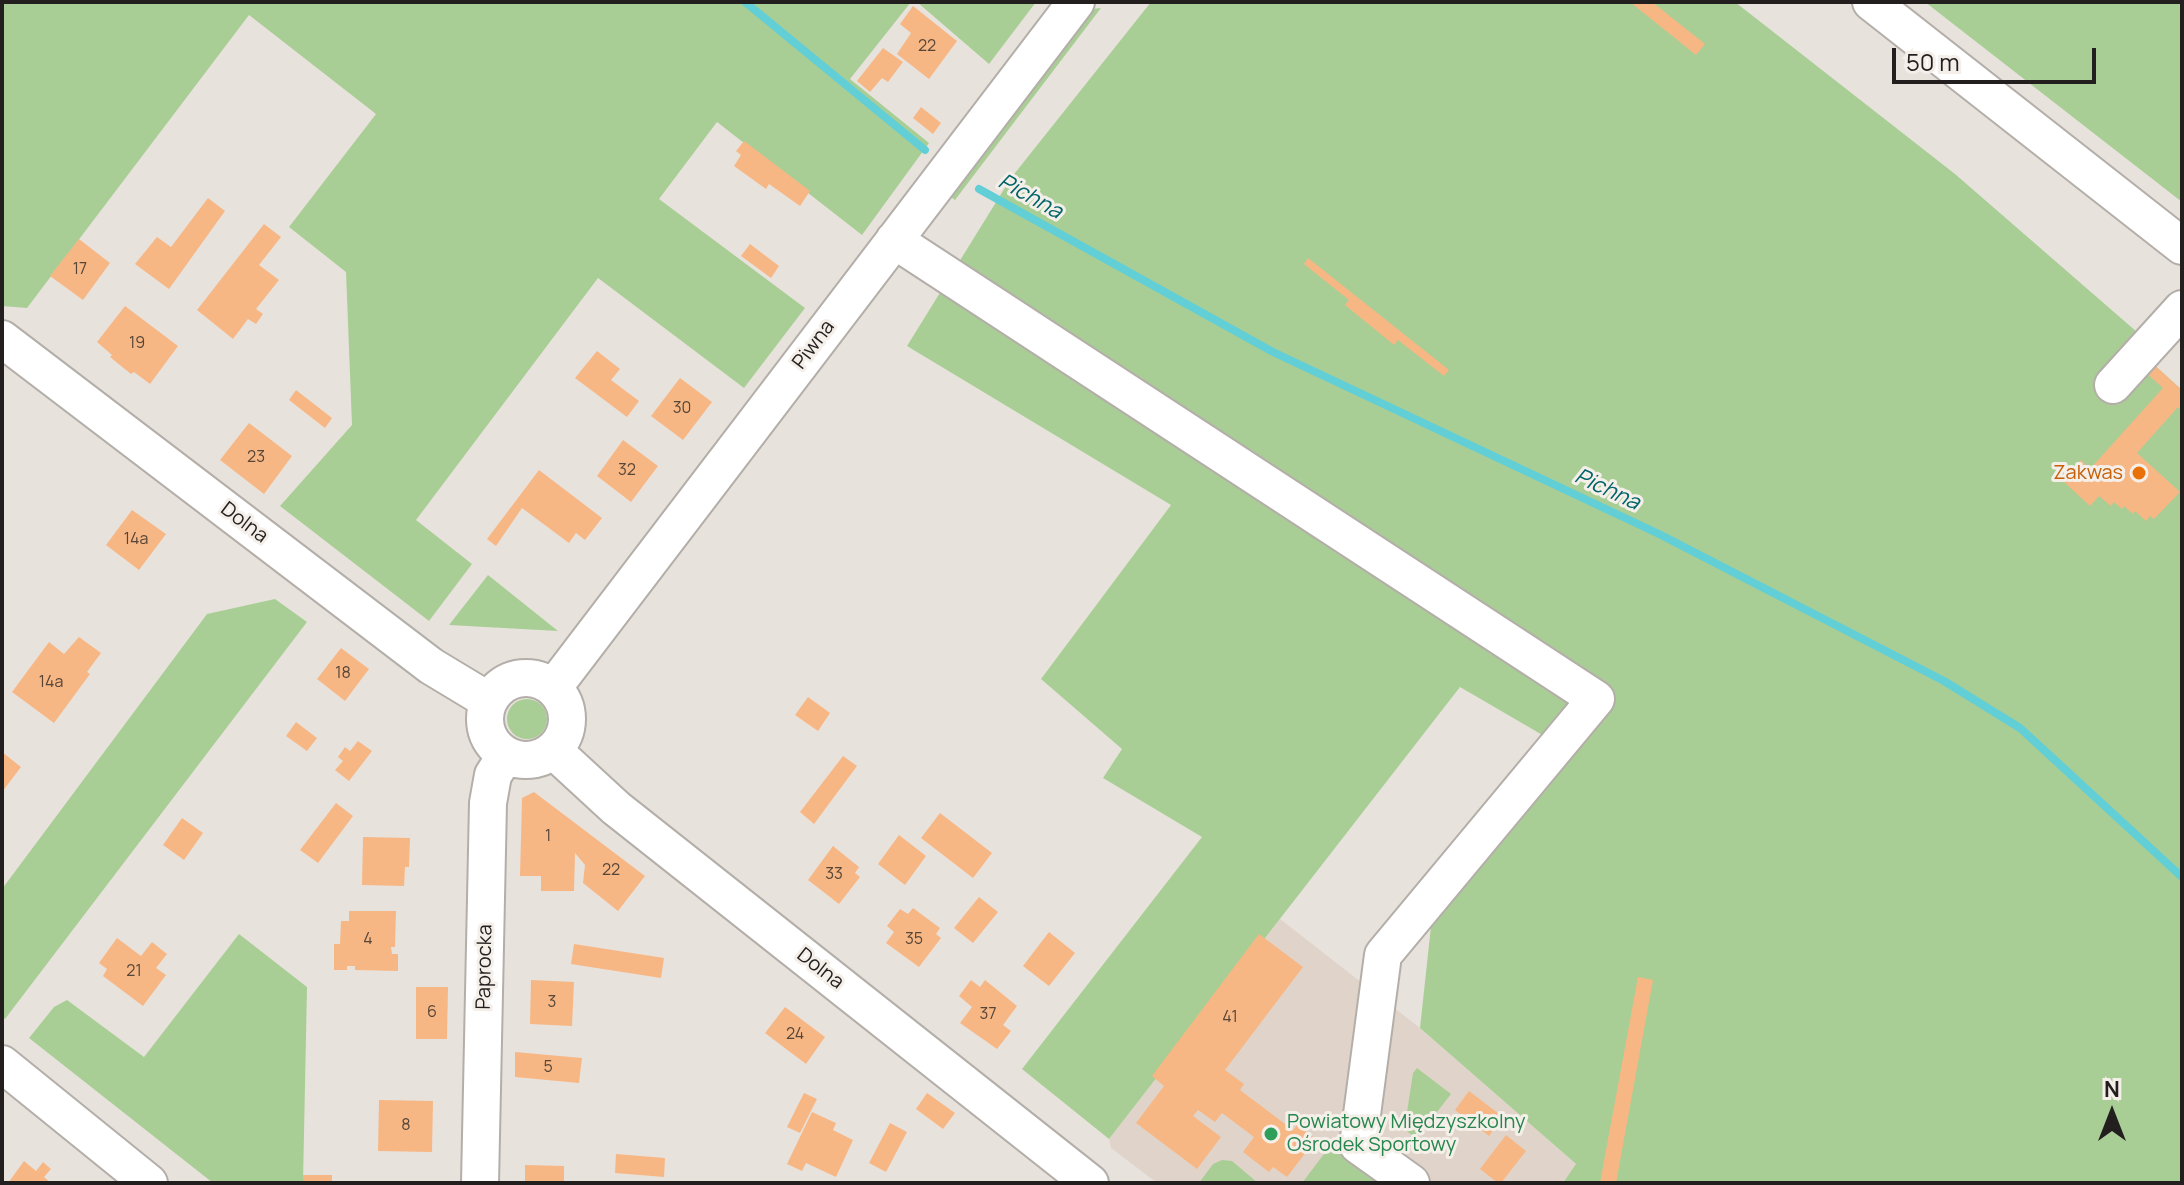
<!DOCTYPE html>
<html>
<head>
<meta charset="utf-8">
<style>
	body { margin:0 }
	#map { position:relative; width:2184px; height:1185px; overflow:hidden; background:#e8e2dd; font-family:Manrope,sans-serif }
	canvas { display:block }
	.frame { position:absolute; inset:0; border:4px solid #221f1e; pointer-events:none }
	.north { position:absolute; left:2072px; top:1073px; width:80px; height:80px; -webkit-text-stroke:6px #f5efea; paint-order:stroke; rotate:0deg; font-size:22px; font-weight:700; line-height:32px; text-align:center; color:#221f1e }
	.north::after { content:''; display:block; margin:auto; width:28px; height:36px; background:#221f1e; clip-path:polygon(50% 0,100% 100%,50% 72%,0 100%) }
	.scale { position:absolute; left:1892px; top:48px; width:204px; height:36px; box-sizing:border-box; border:4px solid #221f1e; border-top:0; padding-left:10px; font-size:24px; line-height:28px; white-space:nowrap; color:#221f1e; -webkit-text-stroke:6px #f5efea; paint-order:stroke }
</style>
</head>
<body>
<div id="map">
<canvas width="2184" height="1185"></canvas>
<div class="frame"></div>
<div class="north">N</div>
<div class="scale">50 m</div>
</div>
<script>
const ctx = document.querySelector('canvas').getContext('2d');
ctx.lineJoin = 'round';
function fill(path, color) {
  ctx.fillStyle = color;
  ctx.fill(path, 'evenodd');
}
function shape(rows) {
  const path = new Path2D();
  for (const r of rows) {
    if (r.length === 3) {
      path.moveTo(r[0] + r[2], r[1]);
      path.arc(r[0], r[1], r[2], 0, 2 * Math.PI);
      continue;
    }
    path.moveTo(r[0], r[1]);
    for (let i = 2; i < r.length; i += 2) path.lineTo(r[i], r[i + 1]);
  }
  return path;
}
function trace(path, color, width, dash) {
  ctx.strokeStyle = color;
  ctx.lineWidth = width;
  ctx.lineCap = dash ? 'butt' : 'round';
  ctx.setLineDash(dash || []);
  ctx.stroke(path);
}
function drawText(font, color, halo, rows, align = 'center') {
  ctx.font = font + ' Manrope,sans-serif';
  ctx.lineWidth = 6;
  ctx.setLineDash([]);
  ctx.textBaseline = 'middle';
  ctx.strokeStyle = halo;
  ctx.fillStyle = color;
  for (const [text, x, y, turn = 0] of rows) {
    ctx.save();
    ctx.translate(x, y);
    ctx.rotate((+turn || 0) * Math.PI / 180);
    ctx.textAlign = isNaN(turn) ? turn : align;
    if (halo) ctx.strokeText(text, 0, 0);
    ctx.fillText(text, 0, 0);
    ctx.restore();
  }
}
const built = shape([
	[1280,919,1420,1028,1577,1165,1563,1183,1157,1183,1111,1148,1109,1139]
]);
const green = shape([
	[2,2,911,2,850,79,929,143,862,235,717,122,659,199,805,308,744,388,598,278,416,520,472,564,429,621,280,506,352,425,346,272,289,227,376,114,249,15,27,308,2,306],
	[917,2,1036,2,989,64],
	[1151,2,1735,2,1955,174,2160,352,2151,362,2182,390,2182,1183,1563,1183,1576,1164,1420,1028,1432,917,1563,747,1460,687,1109,1139,1022,1069,1202,837,1103,778,1122,749,1041,679,1171,505,907,346,1011,178],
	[1925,2,2182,2,2182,202],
	[1101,8,955,200,947,194,1091,9],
	[488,575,558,631,449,625],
	[275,599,307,622,5,1019,2,1016,2,889,207,614],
	[527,719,20],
	[239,934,307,987,303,1183,213,1183,29,1038,54,1007,67,1000,144,1057],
	[1417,1068,1451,1094,1416,1139,1406,1130,1405,1125,1413,1073],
	[1330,1146,1381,1183,1302,1183],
	[1222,1160,1232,1161,1258,1183,1199,1183,1213,1164]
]);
const stream = shape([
	[745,2,925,150],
	[979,189,1273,352,1659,534,1944,681,2020,728,2182,877]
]);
const building = shape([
	[1630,2,1652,2,1705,44,1696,55],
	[913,6,957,41,929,79,897,54,911,33,900,24],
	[883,48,903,62,888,82,882,78,870,92,857,81],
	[921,107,941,123,933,134,913,118],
	[744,141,810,191,800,206,769,184,766,189,734,166,741,155,736,151],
	[208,198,225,211,169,289,135,264,157,237,171,247],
	[264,224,281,237,259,265,279,280,256,309,263,314,256,324,248,319,233,339,197,310],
	[79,239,110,263,83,300,50,276],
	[750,244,779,266,771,278,741,256],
	[1308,258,1449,370,1444,376,1398,340,1394,345,1345,305,1349,300,1304,264],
	[125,306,178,346,150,384,134,372,131,374,110,357,112,355,97,342],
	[597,351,620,369,611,380,639,401,627,417,575,378],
	[2151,362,2182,390,2182,411,2178,407,2137,453,2180,492,2154,519,2150,516,2146,521,2135,511,2133,514,2124,506,2122,509,2114,502,2111,506,2099,496,2090,506,2063,481,2081,460,2090,469,2163,388,2143,370],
	[680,378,712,402,683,440,651,416],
	[296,390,332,418,325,428,289,400],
	[249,423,292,456,264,494,220,460],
	[623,440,658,466,631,502,597,476],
	[539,470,602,518,585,540,576,533,569,543,522,508,496,546,487,539],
	[132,510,166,534,139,570,106,545],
	[79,637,101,653,87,672,90,674,54,723,12,692,49,642,64,654],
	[341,648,369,669,345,701,317,679],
	[808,697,830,713,818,731,795,715],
	[296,722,317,738,307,751,286,736],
	[358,741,372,751,349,781,335,770,343,761,338,757,345,747,350,751],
	[2,752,21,767,2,792],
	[843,756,857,766,814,824,800,812],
	[534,792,645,876,618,911,583,883,585,865,575,853,574,891,541,891,541,876,520,876,522,798],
	[336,803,353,816,318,863,300,850],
	[940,813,992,853,973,878,921,838],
	[182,818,203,833,184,860,163,845],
	[899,835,926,856,905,885,878,864],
	[363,837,410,838,409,867,405,867,404,886,362,885],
	[833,846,859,867,855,873,860,877,839,904,808,880],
	[979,897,998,912,973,943,954,928],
	[913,908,940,928,936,934,941,938,919,967,886,943,894,932,887,926,900,909,908,914],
	[349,911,396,911,395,947,391,947,392,954,398,954,398,971,355,970,355,966,347,966,347,970,334,970,334,944,340,944,341,921,349,921],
	[1049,932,1075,953,1049,986,1023,966],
	[1259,934,1303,967,1225,1070,1244,1084,1240,1090,1293,1130,1297,1125,1316,1139,1287,1177,1273,1167,1269,1172,1243,1152,1254,1137,1222,1113,1215,1122,1198,1110,1193,1116,1221,1137,1197,1169,1136,1123,1164,1086,1152,1076],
	[117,938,141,956,152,942,167,954,156,968,166,975,143,1006,103,976,107,969,99,963],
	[574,944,664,958,661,978,571,964],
	[1638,977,1653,980,1616,1183,1600,1183],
	[531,980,574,982,572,1026,530,1024],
	[971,980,980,987,985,980,1017,1006,1003,1025,1011,1031,997,1049,960,1023,972,1007,959,996],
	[416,987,448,987,447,1039,416,1039],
	[785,1007,825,1037,806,1064,765,1033],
	[515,1052,582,1058,579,1083,515,1077],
	[1469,1091,1503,1117,1489,1136,1455,1110],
	[804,1093,817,1099,800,1133,787,1127],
	[927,1093,955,1113,943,1129,916,1109],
	[379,1100,433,1101,432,1152,378,1151],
	[812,1112,836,1123,833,1130,853,1140,836,1177,806,1163,802,1171,787,1164],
	[890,1123,907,1132,886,1172,869,1163],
	[1506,1135,1526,1151,1501,1183,1498,1183,1480,1169],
	[616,1154,665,1158,664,1177,615,1173],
	[24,1161,36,1171,43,1162,51,1169,44,1177,51,1183,8,1183],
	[525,1165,564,1166,564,1183,525,1183],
	[303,1175,332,1175,332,1183,303,1183]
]);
const minor = shape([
	[1871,2,2182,246],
	[894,240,1596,699,1383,955,1358,1145,1411,1183],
	[2,339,431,666,489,701],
	[2113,385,2182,309],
	[526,719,41],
	[553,688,1076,2],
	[553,750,616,808,1090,1183],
	[2,1064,149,1183],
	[480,1183,488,803,493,775,506,755]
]);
const markers = [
	[2139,473,8,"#e8710a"],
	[1271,1134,8,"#2e9e5b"]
];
const numberNames = [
	["22",927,47],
	["17",80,270],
	["19",137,344],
	["30",682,409],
	["23",256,458],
	["32",627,471],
	["14a",136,540],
	["18",343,674],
	["14a",51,683],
	["1",548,837],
	["22",611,871],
	["33",834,875],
	["4",368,940],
	["35",914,940],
	["21",134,972],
	["3",552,1003],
	["6",432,1013],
	["37",988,1015],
	["41",1230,1018],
	["24",795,1035],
	["5",548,1068],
	["8",406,1126]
];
const streetNames = [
	["Piwna",814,345,-53],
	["Dolna",244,523,37],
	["Paprocka",485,967,-89],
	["Dolna",820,969,38]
];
const foodNames = [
	["Zakwas",2123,473]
];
const leisureNames = [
	["Powiatowy Międzyszkolny",1287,1122],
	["Ośrodek Sportowy",1287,1145]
];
const waterNames = [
	["Pichna",1030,197,29],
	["Pichna",1607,490,25]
];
fill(built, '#e0d4ca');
fill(green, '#a9ce95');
trace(stream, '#62ced6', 8);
fill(building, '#f7b784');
trace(minor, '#b4aea9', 40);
trace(minor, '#fff', 36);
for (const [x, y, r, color] of markers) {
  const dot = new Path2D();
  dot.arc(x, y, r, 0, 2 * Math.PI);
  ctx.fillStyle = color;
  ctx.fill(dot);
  trace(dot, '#f5efea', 3);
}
drawText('16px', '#574538', null, numberNames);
drawText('20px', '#221f1e', '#f5efea', streetNames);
drawText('20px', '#c56008', '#f5efea', foodNames, 'right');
drawText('20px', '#27864d', '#f5efea', leisureNames, 'left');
drawText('italic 22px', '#006469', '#f5efea', waterNames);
</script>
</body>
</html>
